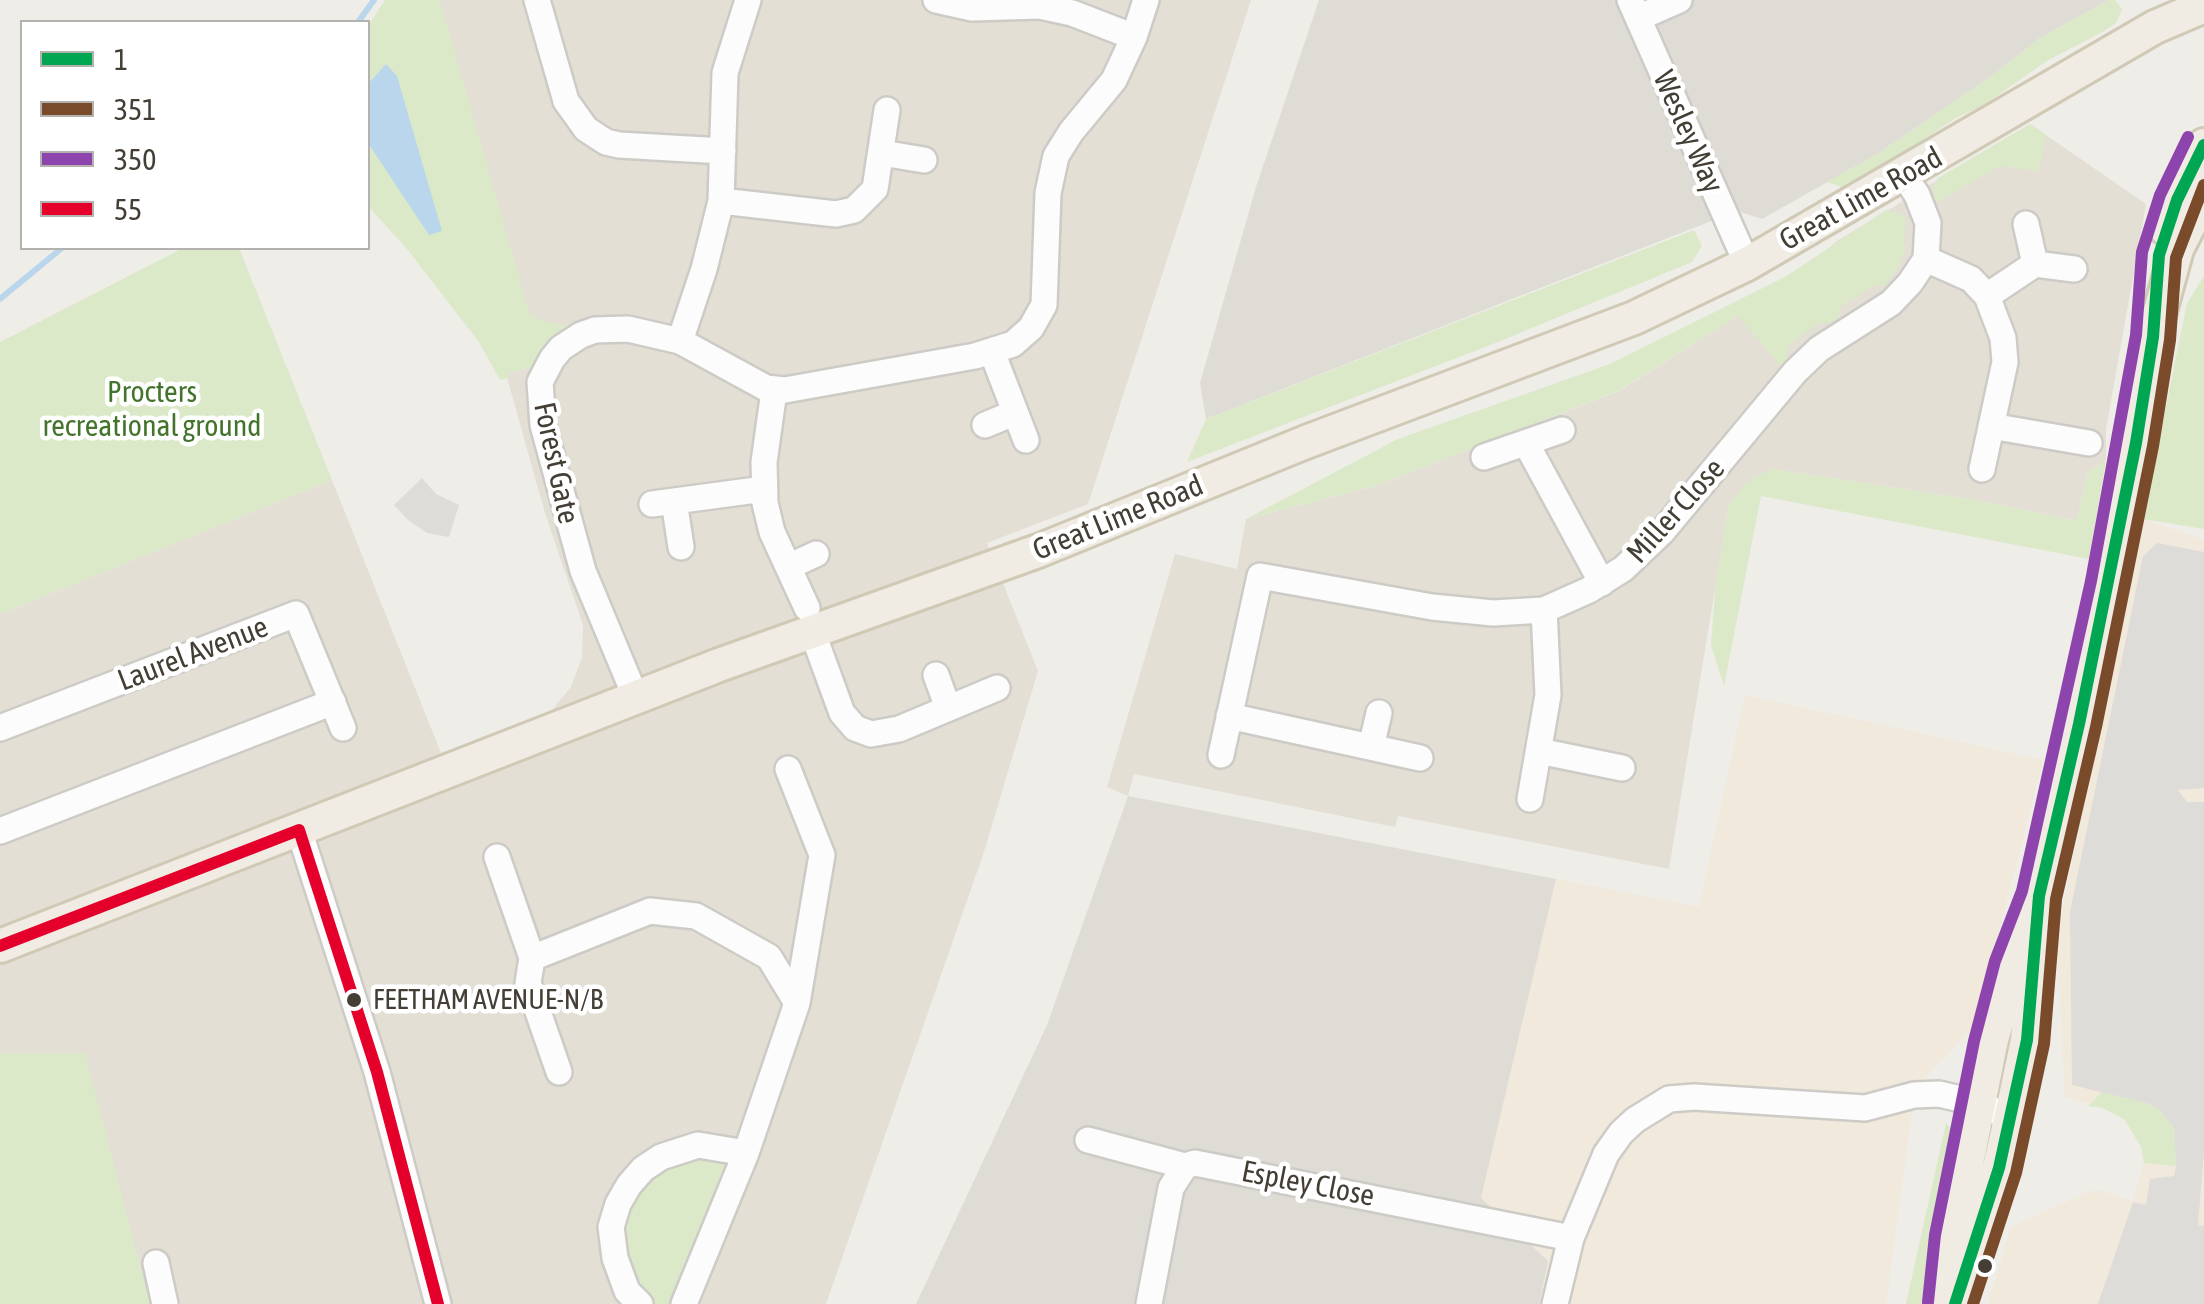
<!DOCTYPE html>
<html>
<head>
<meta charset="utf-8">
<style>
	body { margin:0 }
	#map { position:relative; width:2204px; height:1304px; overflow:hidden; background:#efede8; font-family:"Asap Condensed",sans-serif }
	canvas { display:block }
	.legend { position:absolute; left:20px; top:20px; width:350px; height:230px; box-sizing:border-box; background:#fff; border:2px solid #b4b2ae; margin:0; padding:12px 18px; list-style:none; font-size:30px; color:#443e35 }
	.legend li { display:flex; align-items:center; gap:20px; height:50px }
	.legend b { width:50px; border:2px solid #b4b2ae }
</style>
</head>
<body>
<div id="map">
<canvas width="2204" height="1304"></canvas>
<ul class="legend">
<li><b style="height:12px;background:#00a651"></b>1</li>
<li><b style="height:12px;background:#7a4b2a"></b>351</li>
<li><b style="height:12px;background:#8e44ad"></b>350</li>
<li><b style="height:12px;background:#e4002b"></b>55</li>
</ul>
</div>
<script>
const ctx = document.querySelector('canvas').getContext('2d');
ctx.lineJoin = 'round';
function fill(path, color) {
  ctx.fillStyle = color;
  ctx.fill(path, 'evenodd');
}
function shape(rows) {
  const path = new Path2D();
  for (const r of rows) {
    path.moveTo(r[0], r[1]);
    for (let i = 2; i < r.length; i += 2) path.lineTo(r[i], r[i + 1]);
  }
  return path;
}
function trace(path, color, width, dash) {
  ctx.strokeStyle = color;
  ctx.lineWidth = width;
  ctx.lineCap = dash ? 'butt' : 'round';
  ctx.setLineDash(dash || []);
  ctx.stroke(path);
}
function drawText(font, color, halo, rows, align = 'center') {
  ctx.font = font + ' "Asap Condensed",sans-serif';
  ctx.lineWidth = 9;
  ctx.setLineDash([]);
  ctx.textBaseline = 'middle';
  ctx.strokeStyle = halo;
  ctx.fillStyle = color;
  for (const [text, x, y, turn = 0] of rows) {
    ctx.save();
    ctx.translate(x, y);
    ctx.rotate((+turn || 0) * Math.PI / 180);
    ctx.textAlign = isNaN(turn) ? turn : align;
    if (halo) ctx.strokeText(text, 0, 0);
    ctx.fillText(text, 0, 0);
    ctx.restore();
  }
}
const residential = shape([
	[401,0,1251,0,1088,504,987,543,1038,671,984,852,826,1304,0,1304,0,614,332,480,441,753,552,710,571,687,582,657,583,625,545,513],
	[2030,124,2146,204,2106,429,2106,460,2087,474,2077,521,1975,500,1772,469,1729,504,1669,869,1398,816,1395,827,1134,774,1128,796,1107,787,1175,554,1237,569,1246,519,1375,486,1619,391,1790,283,1837,241]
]);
const commercial = shape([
	[2143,519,2204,540,2204,1304,1988,1304,2011,1227,2095,1189,2133,1201,2144,1163,2141,1147,2125,1120,2103,1108,2065,1097,2057,937],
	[1745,695,2043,760,1974,1027,1927,1075,1911,1118,1886,1304,1539,1304,1548,1260,1481,1198,1556,879,1699,907]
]);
const industrial = shape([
	[1319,0,2109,0,2040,38,1990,77,1879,153,1762,219,1737,211,1206,419,1200,383,1256,187],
	[1128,796,1556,879,1481,1198,1548,1261,1539,1304,916,1304,1047,1025]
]);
const green = shape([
	[385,0,440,0,530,315,547,322,568,325,557,333,533,367,508,373,509,378,500,380,479,342,407,249,368,206,368,26],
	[2109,0,2115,0,2122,9,2116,23,2104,31,2047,61,1982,106,1956,118,1894,159,1842,187,1826,182,1879,153,1990,77,2040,38],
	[2030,124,2047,135,2038,171,2000,166,1934,204,1933,188,1938,178],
	[1886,210,1899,213,1906,219,1903,257,1895,272,1884,286,1875,285,1840,307,1839,317,1831,323,1819,322,1787,348,1787,360,1781,366,1738,316,1618,391,1375,486,1246,519,1398,439,1610,364,1785,277],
	[1694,230,1702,246,1692,262,1498,342,1187,462,1206,419],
	[183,248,239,248,332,480,0,614,0,342],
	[2204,276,2204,529,2143,519,2187,303],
	[2106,460,2089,559,1761,496,1724,686,1711,645,1716,579,1729,504,1747,482,1772,469,1975,500,2077,521,2087,474],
	[0,1053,85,1053,150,1304,0,1304],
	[2102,1092,2150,1104,2160,1110,2174,1128,2176,1166,2144,1163,2141,1147,2125,1120,2103,1108,2088,1106],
	[1946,1123,1954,1132,1956,1149,1924,1304,1906,1304],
	[681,1159,726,1162,668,1304,654,1304,635,1288,619,1252,625,1212,651,1179]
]);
const parking = shape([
	[422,478,436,494,459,505,449,537,427,533,408,520,394,505],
	[2157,543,2204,552,2204,788,2178,790,2187,802,2204,802,2204,1151,2198,1225,2204,1226,2204,1304,2098,1304,2133,1202,2146,1205,2150,1179,2174,1176,2176,1166,2174,1128,2160,1110,2150,1104,2072,1085,2070,912,2143,556]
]);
const water = shape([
	[386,64,397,76,442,231,429,235,368,143,368,84]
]);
const stream = shape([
	[358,22,374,0],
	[0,299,62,248]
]);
const minor = shape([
	[537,0,566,101,586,129,606,142,619,145,723,151],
	[936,0,972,8,1040,6,1072,13,1134,37],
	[1630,0,1747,264],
	[1638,18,1679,0],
	[882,153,924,160],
	[721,201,836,214,854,210,875,189,887,110],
	[2026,224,2035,264,2074,269],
	[1926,259,1971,279,1987,296,2003,338,2005,362,1982,469],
	[1987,296,2035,264],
	[680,341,704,269,721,201,725,73,748,0],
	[992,352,1026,440],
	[774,391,764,462,765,503,772,532,807,608],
	[985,425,1014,413],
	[1991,426,2089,443],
	[1526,443,1602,583],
	[1484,457,1562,430],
	[674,501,681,547],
	[652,504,764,489],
	[788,567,816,554],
	[812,631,842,713,855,728,871,734,899,729,997,688],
	[936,675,948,708],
	[636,698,583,571,543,425,540,382,552,359,561,348,581,335,595,330,628,329,680,341,766,388,785,390,975,356,1013,344,1031,328,1044,305,1048,193,1056,156,1071,132,1114,80,1134,37,1146,0],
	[1229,716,1420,758],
	[0,728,296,614,343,728],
	[1371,747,1379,713],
	[1539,751,1622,768],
	[1221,755,1260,576,1432,607,1493,613,1544,610,1589,590,1623,569,1662,532,1795,372,1819,349,1891,303,1910,283,1926,259,1928,223,1917,195,1904,175],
	[1530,799,1548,695,1544,610],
	[299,830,377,1072,438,1304],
	[0,831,333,702],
	[497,857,532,958],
	[559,1072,528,983,532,958,650,911,696,916,769,957,797,1003],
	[1088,1140,1185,1166],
	[156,1263,165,1304],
	[640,1304,627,1291,615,1258,611,1227,618,1204,629,1185,643,1169,661,1157,698,1145,746,1153],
	[684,1304,746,1153,797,1003,822,855,788,769],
	[1149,1304,1171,1188,1185,1166,1195,1163,1571,1238],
	[1555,1304,1571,1238,1606,1154,1621,1133,1635,1120,1669,1099,1694,1097,1865,1108,1914,1095,1939,1094,1978,1103,2010,1118]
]);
const major = shape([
	[2166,229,2204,145],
	[0,946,719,665,1038,551,1306,442,1634,318,1747,264,2155,27,2204,6],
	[1946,1295,1952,1238,1991,1044,2012,965,2028,924],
	[1955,1304,1999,1168,2014,1102,2027,1040,2039,896,2108,584,2153,337,2177,249,2204,196]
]);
const bus1 = shape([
	[1955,1304,1999,1168,2027,1040,2039,896,2079,724,2136,443,2153,337,2159,255,2177,200,2204,145]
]);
const bus2 = shape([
	[1973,1304,2016,1173,2044,1044,2056,899,2096,727,2153,446,2170,340,2176,258,2204,185]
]);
const bus3 = shape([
	[1928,1302,1935,1235,1974,1041,1995,961,2022,891,2091,581,2136,335,2142,252,2160,195,2188,137]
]);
const bus4 = shape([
	[0,946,299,830,377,1072,438,1304]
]);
const markers = [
	[354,1000,9,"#443e35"],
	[1985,1266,9,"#443e35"]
];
const busNames = [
	["FEETHAM AVENUE-N/B",373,1000]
];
const streetNames = [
	["Wesley Way",1688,132,66],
	["Great Lime Road",1861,199,-29],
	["Forest Gate",556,463,78],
	["Miller Close",1676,511,-48],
	["Great Lime Road",1118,518,-22],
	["Laurel Avenue",193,654,-21],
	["Espley Close",1308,1184,11]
];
const parkNames = [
	["Procters",152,393],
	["recreational ground",152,427]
];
fill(residential, '#e3dfd5');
fill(commercial, '#f1e9db');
fill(industrial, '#dfdcd6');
fill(green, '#dbe9c9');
fill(parking, '#dedcd8');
fill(water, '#bad6ec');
trace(stream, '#bad6ec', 6);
trace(minor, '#cdcbc6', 30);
trace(major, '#d0c9b6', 38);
trace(minor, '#fdfcfc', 25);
trace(major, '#f0ece3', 32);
trace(bus1, '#00a651', 12);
trace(bus2, '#7a4b2a', 12);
trace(bus3, '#8e44ad', 12);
trace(bus4, '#e4002b', 12);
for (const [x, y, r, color] of markers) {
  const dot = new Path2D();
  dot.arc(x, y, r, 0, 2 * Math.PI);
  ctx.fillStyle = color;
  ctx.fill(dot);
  trace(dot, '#fff', 4);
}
drawText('28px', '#443e35', '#fff', busNames, 'left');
drawText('30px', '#443e35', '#fff', streetNames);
drawText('30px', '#44732b', '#fff', parkNames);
</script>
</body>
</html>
